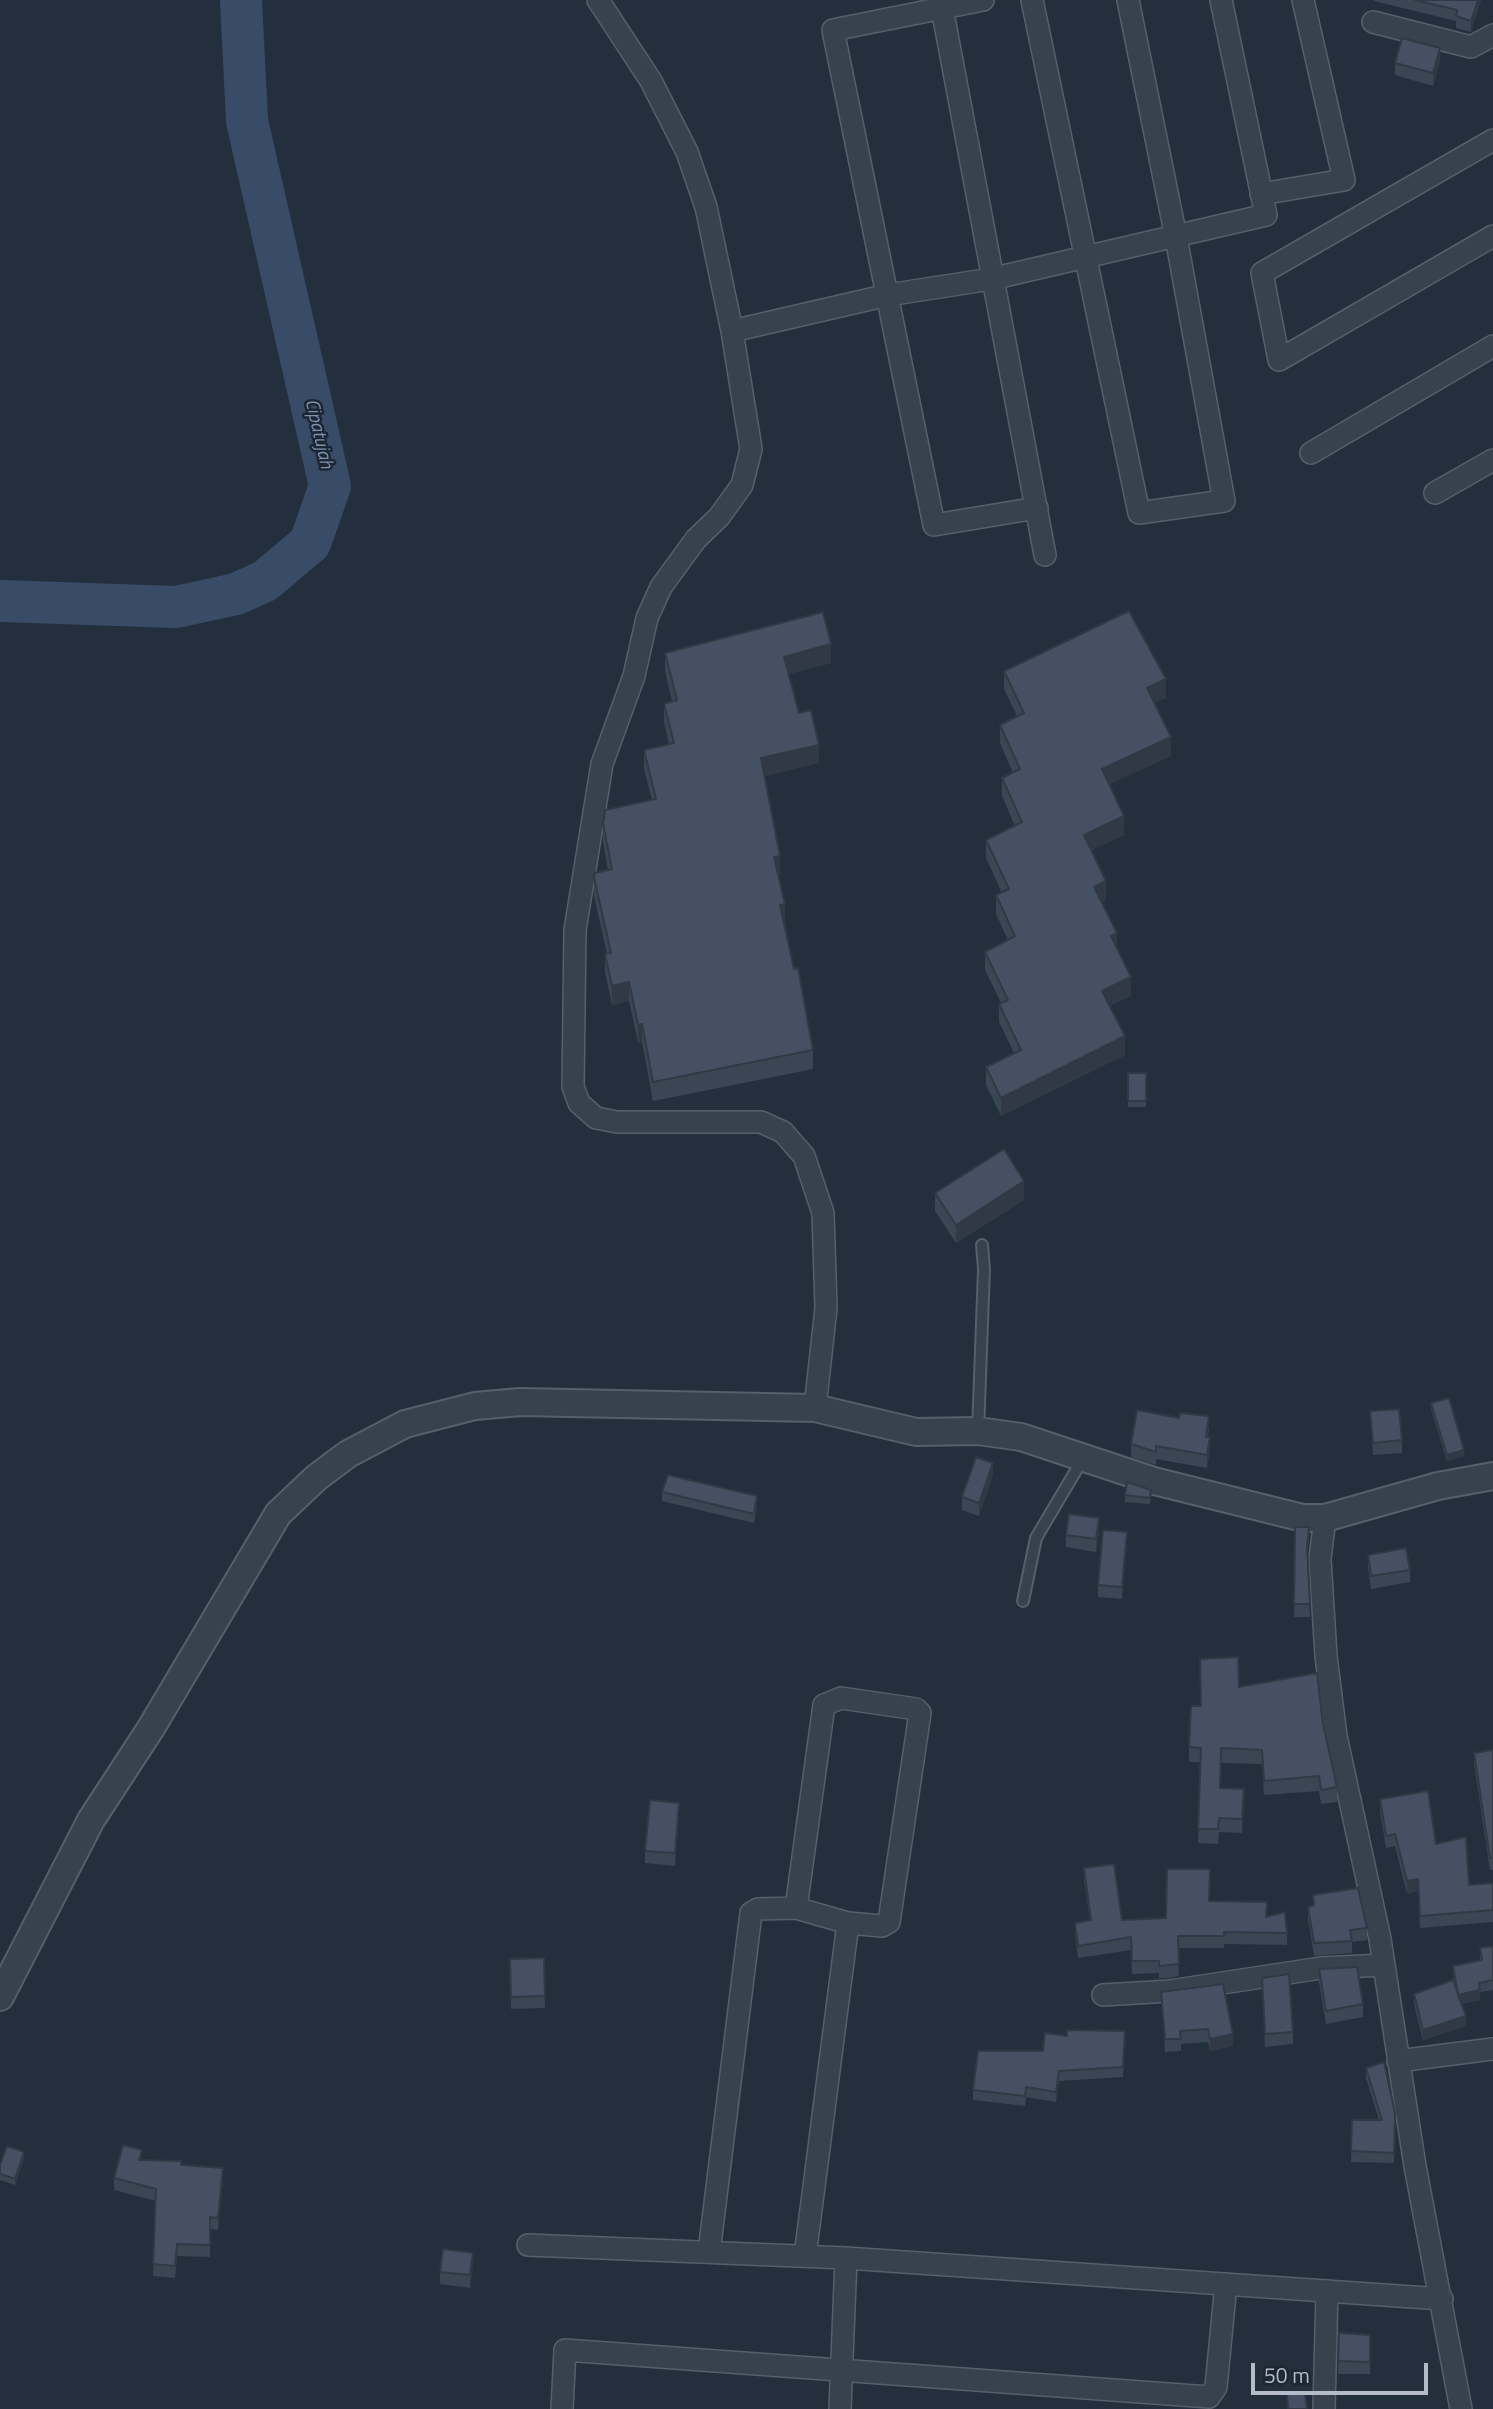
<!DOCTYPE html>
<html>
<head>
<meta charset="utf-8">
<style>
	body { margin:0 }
	#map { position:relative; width:1493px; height:2409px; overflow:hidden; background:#242f3e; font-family:"Titillium Web",sans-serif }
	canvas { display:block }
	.scale { position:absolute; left:1251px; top:2363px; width:177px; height:32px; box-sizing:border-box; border:4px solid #b4bcc9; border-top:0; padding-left:9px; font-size:21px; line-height:24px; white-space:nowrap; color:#b4bcc9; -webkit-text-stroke:5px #1d2633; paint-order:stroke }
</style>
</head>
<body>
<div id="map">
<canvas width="1493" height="2409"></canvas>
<div class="scale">50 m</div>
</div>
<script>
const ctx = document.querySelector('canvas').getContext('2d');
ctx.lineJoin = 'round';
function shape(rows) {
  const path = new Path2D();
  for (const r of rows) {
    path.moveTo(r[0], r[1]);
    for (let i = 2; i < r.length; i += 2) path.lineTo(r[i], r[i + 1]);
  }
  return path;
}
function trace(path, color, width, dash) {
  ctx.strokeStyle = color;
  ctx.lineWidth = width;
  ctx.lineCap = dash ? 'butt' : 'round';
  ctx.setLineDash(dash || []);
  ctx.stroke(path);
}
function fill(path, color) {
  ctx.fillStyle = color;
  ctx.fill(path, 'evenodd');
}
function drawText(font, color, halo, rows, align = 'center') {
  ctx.font = font + ' "Titillium Web",sans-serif';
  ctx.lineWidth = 5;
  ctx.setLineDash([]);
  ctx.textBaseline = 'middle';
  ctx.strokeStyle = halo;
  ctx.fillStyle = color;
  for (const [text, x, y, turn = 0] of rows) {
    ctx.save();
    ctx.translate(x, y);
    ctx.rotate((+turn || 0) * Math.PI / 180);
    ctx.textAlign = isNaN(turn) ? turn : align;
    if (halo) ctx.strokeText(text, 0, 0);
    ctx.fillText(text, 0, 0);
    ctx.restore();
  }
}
const river = shape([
	[0,601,176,607,236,594,265,581,310,543,330,486,247,121,241,0]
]);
const service = shape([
	[978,1431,984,1269,982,1245],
	[1023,1601,1036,1538,1084,1457]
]);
const minor = shape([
	[598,0,651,81,687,152,706,207,732,331,751,449,742,485,719,517,696,539,661,587,647,618,634,676,602,764,575,930,573,1087,579,1103,596,1118,617,1122,761,1122,783,1132,804,1156,823,1213,826,1308,815,1408],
	[983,0,833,30,934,525,1037,508],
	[1032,0,1139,513,1224,501,1176,237,1128,0],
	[942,8,1045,555],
	[1373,22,1471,47,1493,35],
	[1493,140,1262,273,1279,360,1493,236],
	[1261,194,1344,180,1303,0],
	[732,331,888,295,991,279,1266,215,1221,0],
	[1311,453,1493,346],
	[1435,493,1493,460],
	[1325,1518,1320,1559,1326,1656,1336,1736,1380,1939,1415,2166,1461,2409],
	[1103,1995,1170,1991,1321,1968,1384,1965],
	[1398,2061,1493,2049],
	[528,2245,846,2258,1442,2299],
	[709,2252,751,1913,758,1909,796,1908,824,1705,841,1698,916,1709,920,1713,889,1922,882,1926,848,1923,796,1908],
	[805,2256,848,1923],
	[562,2409,565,2350,1209,2397,1216,2387,1226,2284],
	[840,2409,846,2258],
	[1324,2409,1327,2291]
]);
const tertiary = shape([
	[0,1997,91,1820,151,1728,278,1514,316,1478,348,1454,405,1424,475,1406,520,1402,815,1408,916,1432,978,1431,1021,1437,1154,1481,1303,1518,1325,1518,1438,1486,1493,1476]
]);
const wall = shape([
	[1374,0,1481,0,1471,32,1456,28,1456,21,1374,1],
	[1440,61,1433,86,1395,75,1395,63],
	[665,653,831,663,788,674,799,713,819,763,765,776,780,874,778,875,785,922,794,969,813,1050,813,1069,653,1101,642,1042,638,1043,629,1001,612,1005,605,973,605,954,607,954,594,896,594,877,608,870,603,842,603,824,652,800,644,769,644,750,669,744,664,722,664,704,672,701,665,671],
	[1004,671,1166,698,1154,703,1171,756,1109,784,1124,835,1091,850,1106,900,1102,902,1117,949,1131,996,1109,1006,1125,1055,1001,1116,986,1085,986,1067,1014,1053,999,1022,999,1004,1001,1003,985,970,985,952,1008,940,996,914,996,895,1002,893,986,858,986,840,1015,826,1002,796,1002,778,1013,773,1000,743,1000,725,1017,716,1004,689],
	[1128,1073,1146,1073,1146,1107,1128,1107],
	[935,1193,1024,1200,956,1243,935,1211],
	[1431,1403,1464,1456,1447,1461,1431,1409],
	[1370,1411,1402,1440,1402,1453,1373,1455],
	[1209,1428,1208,1437,1210,1450,1207,1468,1156,1459,1156,1465,1131,1457,1131,1444],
	[993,1475,979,1516,962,1510,962,1497],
	[662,1492,757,1505,754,1523,662,1501],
	[1125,1495,1151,1497,1150,1504,1125,1502],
	[1295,1527,1309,1540,1307,1555,1310,1617,1294,1617],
	[1099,1531,1096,1552,1066,1547,1066,1535],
	[1127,1544,1122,1599,1098,1597,1098,1585],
	[1368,1555,1410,1570,1410,1582,1371,1589,1368,1568],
	[1239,1687,1323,1724,1337,1787,1337,1802,1321,1804,1319,1791,1264,1795,1262,1764,1221,1763,1220,1788,1244,1804,1242,1833,1219,1832,1218,1844,1198,1843,1201,1762,1189,1762,1189,1747],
	[1493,1750,1493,1870,1490,1870,1474,1764,1474,1753],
	[1380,1799,1436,1844,1469,1885,1493,1883,1493,1922,1420,1928,1418,1891,1407,1894,1395,1846,1386,1848,1380,1811],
	[679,1815,675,1866,645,1863,645,1851],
	[1084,1868,1122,1920,1166,1918,1210,1901,1266,1917,1287,1933,1287,1945,1224,1944,1224,1948,1178,1948,1179,1976,1169,1978,1159,1978,1159,1973,1132,1974,1131,1950,1078,1958,1075,1935,1075,1923,1090,1921,1084,1880],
	[1313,1895,1367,1928,1367,1940,1352,1942,1352,1953,1314,1956,1308,1919,1308,1907,1313,1905],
	[1493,1946,1493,1990,1480,1992,1480,2000,1461,2004,1466,2026,1423,2040,1414,2004,1414,1994,1454,1983,1453,1966,1480,1960,1480,1948],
	[544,1958,545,2008,511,2009,510,1959],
	[1319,1969,1363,2004,1363,2017,1326,2024,1319,1982],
	[1262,1978,1293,2032,1293,2044,1265,2047],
	[1161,1992,1233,2046,1210,2051,1208,2042,1181,2044,1181,2051,1165,2052],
	[1125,2031,1123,2077,1059,2081,1056,2102,1026,2097,1025,2106,973,2100,973,2090,1043,2051,1067,2036],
	[1366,2068,1395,2113,1394,2163,1351,2162,1352,2120,1379,2120,1366,2078],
	[24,2158,15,2185,0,2180,0,2165],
	[142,2160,181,2165,223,2180,218,2230,210,2229,210,2257,177,2256,175,2278,153,2276,156,2201,114,2190,114,2178],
	[473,2265,470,2288,440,2284,440,2272],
	[1339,2333,1370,2335,1370,2374,1338,2374]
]);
const shadedWall = shape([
	[1478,0,1481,0,1471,32,1471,21],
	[1440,48,1440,61,1433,86,1433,73],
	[831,644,831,663,784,675,784,657],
	[1166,679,1166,698,1147,706,1147,688],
	[1171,737,1171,756,1102,788,1102,769],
	[819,745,819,763,761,777,761,758],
	[1124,816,1124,835,1084,854,1084,835],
	[780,856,780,874,774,876,774,857],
	[1106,881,1106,900,1094,905,1094,887],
	[785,904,785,922,780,905],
	[1117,933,1117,952,1111,936],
	[1131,977,1131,996,1102,1010,1102,991],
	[629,982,629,1001,612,1005,612,986],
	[642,1024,642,1042,638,1043,638,1025],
	[1125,1036,1125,1055,1001,1116,1001,1098],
	[1024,1181,1024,1200,956,1243,956,1225],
	[1210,1437,1210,1450,1207,1468,1207,1455],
	[1464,1450,1464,1456,1447,1461,1447,1455],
	[993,1463,993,1475,979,1516,979,1503],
	[1099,1518,1099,1531,1096,1552,1096,1539],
	[1127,1532,1127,1544,1122,1599,1122,1587],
	[1244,1789,1244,1804,1242,1833,1242,1819],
	[679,1803,679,1815,675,1866,675,1853],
	[1418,1879,1418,1891,1407,1894,1407,1881],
	[1480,1990,1480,2000,1458,2004,1458,1995],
	[1466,2016,1466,2026,1423,2040,1423,2030],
	[1233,2034,1233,2046,1210,2051,1210,2039],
	[1059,2071,1059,2081,1056,2102,1056,2092],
	[24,2152,24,2158,15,2185,15,2179],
	[223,2168,223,2180,218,2230,218,2218],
	[473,2253,473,2265,470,2288,470,2275]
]);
const building = shape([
	[1415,0,1478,0,1471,21,1456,16,1457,10,1415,0],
	[1402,38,1440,48,1433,73,1395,63,1402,38],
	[1129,611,1166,679,1147,688,1171,737,1102,769,1124,816,1084,835,1106,881,1094,887,1117,933,1111,936,1131,977,1102,991,1125,1036,1001,1098,986,1067,1021,1050,999,1004,1008,1000,985,952,1015,936,996,895,1009,889,986,840,1022,822,1002,778,1020,769,1000,725,1024,713,1004,671,1129,611],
	[823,612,831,644,784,657,799,713,811,710,819,745,761,758,780,856,774,857,785,904,780,905,794,969,798,968,813,1050,653,1082,642,1024,638,1025,629,982,612,986,605,954,611,953,594,877,595,873,612,869,603,824,605,810,656,799,644,750,674,743,664,704,677,700,665,653,823,612],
	[1128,1073,1146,1073,1146,1101,1128,1101,1128,1073],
	[1004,1149,1024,1181,956,1225,935,1193,1004,1149],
	[1449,1398,1464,1450,1447,1455,1431,1403,1449,1398],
	[1399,1409,1402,1440,1373,1443,1370,1411,1399,1409],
	[1137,1410,1179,1418,1180,1413,1209,1416,1206,1437,1210,1437,1207,1455,1156,1446,1156,1452,1131,1444,1137,1410],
	[976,1457,993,1463,979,1503,962,1497,976,1457],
	[668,1475,757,1496,754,1514,662,1492,668,1475],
	[1127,1482,1151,1490,1150,1498,1125,1495,1127,1482],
	[1069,1514,1099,1518,1096,1539,1066,1535,1069,1514],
	[1295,1527,1309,1527,1307,1547,1310,1604,1294,1604,1295,1527],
	[1103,1530,1127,1532,1122,1587,1098,1585,1103,1530],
	[1406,1548,1410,1570,1371,1576,1368,1555,1406,1548],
	[1238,1657,1239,1687,1317,1673,1323,1724,1337,1787,1321,1790,1319,1776,1264,1781,1262,1750,1221,1748,1220,1788,1244,1789,1242,1819,1219,1818,1218,1829,1198,1829,1201,1748,1189,1747,1191,1706,1201,1706,1200,1659,1238,1657],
	[1493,1750,1493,1858,1490,1858,1474,1753,1493,1750],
	[1428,1791,1436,1844,1466,1837,1469,1885,1493,1883,1493,1910,1420,1916,1418,1879,1407,1881,1395,1834,1386,1836,1380,1799,1428,1791],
	[650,1800,679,1803,675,1853,645,1851,650,1800],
	[1114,1864,1122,1920,1166,1918,1167,1869,1210,1869,1209,1901,1267,1902,1266,1917,1285,1912,1287,1933,1224,1932,1224,1936,1178,1936,1179,1964,1159,1966,1159,1961,1132,1961,1131,1937,1078,1946,1075,1923,1091,1920,1084,1868,1114,1864],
	[1358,1888,1367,1928,1350,1930,1352,1941,1314,1943,1308,1907,1314,1905,1313,1895,1358,1888],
	[1493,1946,1493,1980,1479,1983,1480,1990,1458,1995,1466,2016,1423,2030,1414,1994,1453,1980,1458,1994,1453,1966,1482,1960,1480,1948,1493,1946],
	[544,1958,545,1996,511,1997,510,1959,544,1958],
	[1357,1967,1363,2004,1326,2011,1319,1969,1357,1967],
	[1289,1974,1293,2032,1265,2034,1262,1978,1289,1974],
	[1223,1984,1233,2034,1210,2039,1208,2029,1180,2031,1181,2039,1165,2039,1161,1992,1223,1984],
	[1067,2030,1125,2031,1123,2067,1059,2071,1056,2092,1026,2087,1025,2096,973,2090,978,2051,1043,2051,1045,2033,1067,2036,1067,2030],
	[1384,2062,1395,2113,1394,2153,1351,2151,1352,2120,1382,2120,1366,2068,1384,2062],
	[123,2145,142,2150,139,2160,181,2161,181,2165,223,2168,218,2218,210,2217,210,2245,177,2244,175,2266,153,2264,156,2189,114,2178,123,2145],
	[7,2146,24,2152,15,2179,0,2174,0,2165,7,2146],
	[443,2249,473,2253,470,2275,440,2272,443,2249],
	[1339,2333,1370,2335,1370,2362,1338,2361,1339,2333],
	[1305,2392,1307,2409,1288,2409,1287,2394,1305,2392]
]);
const waterNames = [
	["Cipatujah",318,434,77]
];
trace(river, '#394c67', 42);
trace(service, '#565f6c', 14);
trace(minor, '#565f6c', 24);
trace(tertiary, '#565f6c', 30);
trace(service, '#38414e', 10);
trace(minor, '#38414e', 21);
trace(tertiary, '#38414e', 26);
fill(wall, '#3b4654');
fill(shadedWall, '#303945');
fill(building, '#455162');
trace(building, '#303945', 2);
drawText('italic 19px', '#7c92b1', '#1d2633', waterNames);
</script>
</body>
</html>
